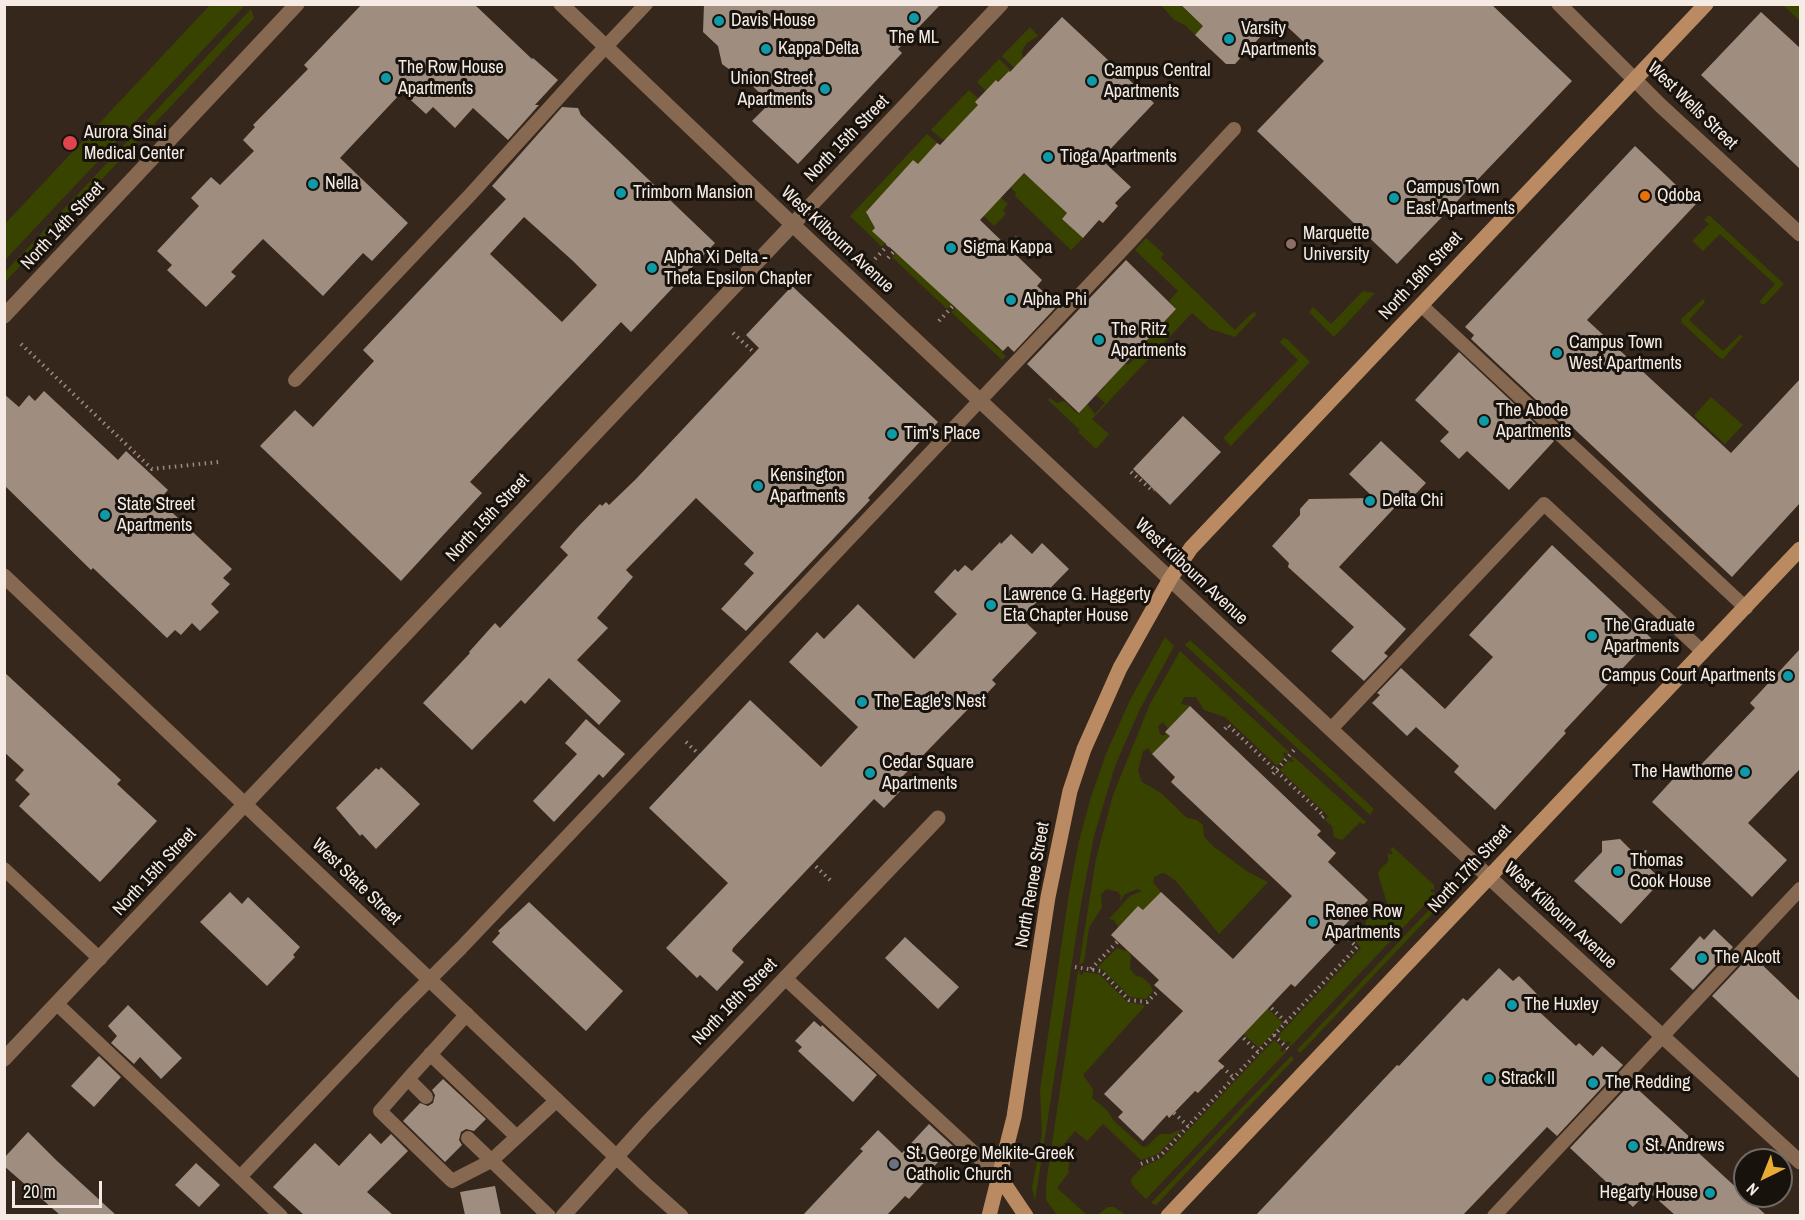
<!DOCTYPE html>
<html>
<head>
<meta charset="utf-8">
<style>
	body { margin:0 }
	#map { position:relative; width:1805px; height:1220px; overflow:hidden; background:#36271c; font-family:"Archivo Narrow",sans-serif }
	canvas { display:block }
	.frame { position:absolute; inset:0; border:6px solid #f5ebe4; pointer-events:none }
	.north { position:absolute; left:1733px; top:1148px; width:60px; height:60px; box-sizing:border-box; background:#18120d; border:2px solid #706963; border-radius:50%; rotate:223deg; font-size:16px; font-weight:700; line-height:24px; text-align:center; color:#f5ebe4 }
	.north::after { content:''; display:block; margin:auto; width:21px; height:27px; background:#e7ac36; clip-path:polygon(50% 0,100% 100%,50% 72%,0 100%) }
	.scale { position:absolute; left:12px; top:1181px; width:90px; height:27px; box-sizing:border-box; border:3px solid #f5ebe4; border-top:0; padding-left:8px; font-size:18px; line-height:21px; white-space:nowrap; color:#f5ebe4; -webkit-text-stroke:4px #18120d; paint-order:stroke }
</style>
</head>
<body>
<div id="map">
<canvas width="1805" height="1220"></canvas>
<div class="frame"></div>
<div class="north">N</div>
<div class="scale">20 m</div>
</div>
<script>
const ctx = document.querySelector('canvas').getContext('2d');
ctx.lineJoin = 'round';
function fill(path, color) {
  ctx.fillStyle = color;
  ctx.fill(path, 'evenodd');
}
function shape(rows) {
  const path = new Path2D();
  for (const r of rows) {
    path.moveTo(r[0], r[1]);
    for (let i = 2; i < r.length; i += 2) path.lineTo(r[i], r[i + 1]);
  }
  return path;
}
function trace(path, color, width, dash) {
  ctx.strokeStyle = color;
  ctx.lineWidth = width;
  ctx.lineCap = dash ? 'butt' : 'round';
  ctx.setLineDash(dash || []);
  ctx.stroke(path);
}
function drawText(font, color, halo, rows, align = 'center') {
  ctx.font = font + ' "Archivo Narrow",sans-serif';
  ctx.lineWidth = 6;
  ctx.setLineDash([]);
  ctx.textBaseline = 'middle';
  ctx.strokeStyle = halo;
  ctx.fillStyle = color;
  for (const [text, x, y, turn = 0] of rows) {
    ctx.save();
    ctx.translate(x, y);
    ctx.rotate((+turn || 0) * Math.PI / 180);
    ctx.textAlign = isNaN(turn) ? turn : align;
    if (halo) ctx.strokeText(text, 0, 0);
    ctx.fillText(text, 0, 0);
    ctx.restore();
  }
}
const green = shape([
	[210,5,245,5,5,260,5,224],
	[1161,5,1180,5,1203,26,1195,35,1185,25,1174,20],
	[1783,5,1800,5,1800,21],
	[251,9,254,18,5,282,5,272],
	[1030,27,1038,36,1027,43,1022,51,1022,56,1027,60,1030,60,1117,142,1105,155,1002,56],
	[999,59,1103,158,1104,171,1009,71,986,91,977,82],
	[969,90,979,99,978,105,960,124,991,142,1067,213,1062,219,1083,238,1071,250,1015,196,1016,193,1011,188,1007,191,952,140,942,139,931,130],
	[927,134,1008,204,1003,210,1006,214,994,226,952,185,946,190,913,160,867,211,867,215,885,243,882,247,850,216],
	[945,201,959,297,947,309,892,257],
	[1709,215,1784,284,1765,304,1761,304,1760,301,1775,284,1720,234,1703,251,1692,241,1709,224,1704,220],
	[1146,238,1164,254,1161,258,1235,330,1252,313,1255,312,1256,315,1235,337,1210,329,1192,313,1092,419,1109,434,1096,449,1078,432,1080,430,1048,400,1050,398,1057,403,1064,401,1078,414,1087,404,1095,414,1105,403,1096,395,1104,388,1103,387,1125,363,1128,365,1134,359,1132,356,1137,350,1140,353,1145,347,1143,344,1151,336,1154,338,1159,332,1157,329,1176,309,1169,301,1178,291,1135,250],
	[1363,291,1375,293,1334,337,1309,312,1313,307,1331,324],
	[1703,299,1705,302,1689,320,1723,351,1740,335,1743,336,1723,359,1720,358,1681,322,1682,318],
	[963,300,960,311,993,340,991,342,999,349,1001,348,1003,351,1002,353,1006,356,1002,360,951,312],
	[1283,338,1287,339,1310,362,1231,446,1223,438,1298,360,1280,342],
	[1711,397,1743,425,1725,444,1694,416],
	[1165,637,1174,646,1139,711,1115,766,1094,836,1081,904,1035,1201,1032,1188,1042,1134,1040,1090,1070,887,1079,841,1091,797,1106,754,1130,700],
	[1190,640,1374,809,1370,815,1185,645],
	[1180,651,1289,752,1287,754,1284,752,1283,754,1285,757,1277,766,1225,717,1204,710,1196,697,1184,697,1181,704,1190,706,1168,729,1163,722,1158,726,1160,734,1163,736,1166,734,1165,731,1170,736,1152,754,1148,748,1143,751,1138,771,1142,782,1161,793,1187,818,1197,820,1203,825,1204,837,1213,846,1248,872,1268,882,1219,934,1176,881,1166,874,1162,873,1154,877,1153,882,1161,892,1143,910,1138,906,1118,927,1114,920,1109,919,1130,896,1142,891,1137,889,1125,894,1119,902,1121,896,1118,892,1107,889,1101,894,1102,907,1089,928,1084,962,1079,965,1096,859,1113,795,1150,704],
	[1293,756,1366,822,1363,825,1360,822,1342,840,1334,837,1332,826,1325,820,1328,816,1280,770,1289,760,1291,762,1294,761,1291,758],
	[1393,847,1434,885,1434,890,1432,889,1430,891,1432,893,1434,892,1435,894,1290,1047,1288,1046,1291,1043,1288,1041,1285,1043,1278,1036,1361,948,1356,942,1364,933,1366,920,1389,909,1378,874,1380,869,1388,862,1388,852,1391,855,1393,852,1390,850],
	[1443,895,1447,898,1300,1053,1297,1050],
	[1117,948,1129,952,1131,957,1130,969,1136,976,1142,977,1149,983,1153,991,1146,999,1130,997,1102,969,1097,968],
	[1078,971,1080,971,1079,974,1082,975,1084,972,1099,974,1127,1002,1144,1005,1144,1007,1083,1075,1093,1089,1092,1098,1107,1110,1114,1121,1142,1146,1146,1147,1160,1134,1170,1134,1182,1129,1158,1154,1141,1160,1103,1124,1087,1141,1075,1131,1062,1146,1071,1155,1068,1169,1069,1172,1057,1188,1087,1215,1057,1215,1046,1200,1046,1184],
	[1263,1004,1283,1023,1259,1048,1239,1030],
	[1274,1040,1282,1047,1280,1050,1282,1052,1285,1050,1287,1051,1146,1199,1132,1185,1131,1179,1142,1167,1162,1158],
	[1291,1056,1294,1059,1156,1205,1151,1203],
	[1108,1207,1114,1207,1126,1215,1097,1215]
]);
const building = shape([
	[362,4,474,4,532,59,533,58,558,80,535,105,539,105,508,140,473,108,455,128,433,107,426,114,402,92,340,158,408,223,372,261,363,253,323,296,263,239,231,272,236,276,206,307,167,270,172,265,157,251,199,206,191,198,211,177,220,185,254,151,243,140,255,127,253,125,308,69,304,65],
	[704,4,941,4,898,49,902,53,798,164,752,121,770,103,735,69,730,70,722,64,718,46,703,32],
	[1180,4,1491,4,1572,81,1397,264,1257,131,1324,61,1278,18,1235,64,1226,64,1195,35,1203,26],
	[1761,12,1800,48,1800,169,1701,75],
	[1062,17,1154,103,1101,159,1131,187,1115,203,1118,206,1103,223,1099,220,1083,238,1062,219,1067,213,1024,173,980,220,1042,280,1037,286,1058,305,1014,352,1008,346,1003,351,872,231,875,228,866,212,913,160,918,164,937,143,940,145,978,105,975,102,996,80,998,82,1009,71,1010,72],
	[562,107,578,108,581,115,715,243,631,332,621,322,470,482,482,493,401,581,260,446,295,410,313,427,374,361,363,350,506,199,492,186],
	[524,217,573,261,597,285,562,322,490,254],
	[1635,146,1696,204,1587,320,1731,453,1800,379,1800,503,1732,577,1569,424,1566,428,1471,339,1474,335,1465,327],
	[1126,260,1176,309,1079,413,1027,364],
	[792,286,938,422,868,498,870,500,746,631,721,609,754,573,744,564,754,553,696,498,626,570,633,577,597,618,608,628,577,660,621,701,599,725,549,678,525,704,521,700,472,750,423,703,470,653,469,652,495,623,500,628,568,555,560,547,576,529,600,504,602,506,606,502,609,505,635,480,759,348,746,335],
	[1459,352,1554,441,1509,490,1467,451,1459,459,1440,441,1449,432,1415,400],
	[44,391,118,460,126,451,168,490,159,500,232,569,223,578,230,584,211,604,219,612,200,631,192,623,181,635,175,630,167,638,93,568,91,570,4,485,4,394,19,407,29,395,35,401],
	[1183,416,1221,452,1170,505,1133,469],
	[1381,441,1426,483,1404,506,1400,502,1339,567,1406,629,1384,653,1388,656,1364,681,1331,651,1354,627,1288,567,1289,563,1272,546,1300,515,1300,509,1309,499,1374,498,1349,474],
	[1011,534,1032,554,1042,543,1069,569,1021,618,1037,633,992,680,996,684,974,707,972,705,899,780,905,786,884,808,874,799,733,948,732,951,744,962,717,991,700,975,697,978,666,948,728,883,649,808,750,700,821,767,858,727,789,662,817,632,824,639,858,604,914,659,957,614,934,592,955,569,958,572,965,565,972,571,1000,542,1001,544],
	[1552,545,1651,638,1564,731,1566,733,1495,810,1454,772,1459,766,1416,727,1407,736,1372,703,1380,695,1377,693,1401,668,1445,709,1493,657,1469,635],
	[1800,649,1800,769,1748,823,1787,860,1752,897,1652,802,1686,765,1694,772,1755,708,1750,703],
	[4,672,121,780,117,784,157,821,100,882,19,806,30,794,15,780,24,770,4,752],
	[1190,706,1321,831,1317,835,1336,853,1328,862,1368,900,1344,926,1349,930,1295,987,1291,984,1218,1061,1224,1066,1198,1093,1195,1091,1169,1118,1167,1115,1143,1141,1118,1117,1123,1112,1104,1094,1183,1011,1154,985,1159,980,1111,935,1138,906,1143,910,1161,892,1233,959,1292,896,1171,782,1175,777,1152,754,1170,736,1165,732],
	[586,719,625,754,603,778,599,774,554,822,533,801,577,754,565,743],
	[381,767,420,804,376,849,362,834,360,836,336,808,376,768,379,770],
	[1620,839,1634,853,1647,850,1643,862,1662,880,1621,924,1574,881,1602,852,1602,841],
	[230,892,242,904,248,897,300,947,293,955,295,957,267,986,200,922],
	[529,902,623,991,586,1031,492,942,500,933,498,931],
	[1714,929,1733,947,1693,990,1670,969,1700,936,1704,940],
	[905,937,959,987,938,1009,885,958],
	[1754,957,1800,1001,1800,1079,1712,996,1747,959,1750,962],
	[1499,968,1513,981,1519,976,1539,996,1531,1004,1576,1046,1579,1043,1593,1056,1602,1046,1623,1065,1557,1136,1547,1127,1463,1215,1256,1215,1397,1065,1399,1066,1463,998,1467,1001],
	[128,1005,182,1058,161,1079,140,1057,134,1064,111,1043,117,1036,108,1026],
	[814,1021,821,1027,822,1025,877,1075,853,1102,798,1051,802,1047,795,1041],
	[99,1056,121,1077,94,1107,71,1086],
	[443,1079,486,1119,474,1131,466,1129,461,1132,459,1140,462,1145,445,1162,403,1121,420,1103,428,1106,433,1103,435,1095,432,1090],
	[1631,1083,1694,1141,1690,1145,1766,1215,1675,1215,1648,1191,1633,1207,1570,1148],
	[929,1124,953,1146,926,1175,929,1177,909,1199,905,1196,887,1215,803,1215,863,1151,860,1149,878,1130,902,1153],
	[28,1132,56,1160,116,1215,60,1215,4,1166,4,1158],
	[370,1133,381,1144,391,1134,408,1151,367,1192,393,1215,304,1215,273,1187,315,1143,339,1166],
	[196,1163,220,1185,199,1207,175,1185],
	[495,1186,501,1215,465,1215,460,1192]
]);
const path = shape([
	[888,258,954,186],
	[875,259,888,245],
	[939,321,1017,237],
	[733,333,798,393,795,412,871,483],
	[21,344,152,469,219,462],
	[1131,472,1153,491,1154,490],
	[1225,729,1228,725,1324,816,1320,819],
	[686,742,831,881],
	[1273,774,1294,750],
	[1075,967,1101,971,1129,1000,1147,1002,1159,990],
	[1091,969,1118,941],
	[1263,1000,1286,1022],
	[1235,1030,1258,1052],
	[1274,1035,1290,1051],
	[1222,1067,1234,1078],
	[1174,1113,1188,1126],
	[1141,1164,1160,1156,1357,947,1344,935]
]);
const service = shape([
	[1421,305,1746,608],
	[295,380,470,195,581,73,646,4],
	[1331,729,1544,504,1703,652],
	[4,869,100,959],
	[785,978,999,1176],
	[57,1004,240,1177,400,1009,461,948,671,727,1126,246,1234,129],
	[430,1054,517,1137],
	[408,1079,380,1111,452,1181,491,1161,557,1100],
	[426,1097,408,1079,467,1014],
	[468,1138,549,1216],
	[240,1177,281,1216],
	[1494,1216,1800,889]
]);
const minor = shape([
	[561,4,792,224,1140,551,1520,906,1800,1162],
	[4,316,297,4],
	[4,1059,1001,4],
	[563,1216,646,1124,938,818]
]);
const tertiary = shape([
	[1559,4,1660,105,1800,234],
	[4,576,645,1184,681,1216]
]);
const secondary = shape([
	[999,1176,1026,1216],
	[989,1216,1014,1117,1048,897,1070,791,1084,749,1120,668,1170,579,1191,548,1706,4],
	[1168,1216,1800,549]
]);
const markers = [
	[914,18,6,"#0f9aa8"],
	[719,21,6,"#0f9aa8"],
	[1229,39,6,"#0f9aa8"],
	[766,49,6,"#0f9aa8"],
	[386,78,6,"#0f9aa8"],
	[1092,81,6,"#0f9aa8"],
	[825,89,6,"#0f9aa8"],
	[70,143,8,"#e0444e"],
	[1048,157,6,"#0f9aa8"],
	[313,184,6,"#0f9aa8"],
	[621,193,6,"#0f9aa8"],
	[1645,196,6,"#e8710a"],
	[1394,198,6,"#0f9aa8"],
	[1291,244,6,"#8d6e63"],
	[951,248,6,"#0f9aa8"],
	[652,268,6,"#0f9aa8"],
	[1011,300,6,"#0f9aa8"],
	[1099,340,6,"#0f9aa8"],
	[1557,353,6,"#0f9aa8"],
	[1484,421,6,"#0f9aa8"],
	[892,434,6,"#0f9aa8"],
	[758,486,6,"#0f9aa8"],
	[1370,501,6,"#0f9aa8"],
	[105,515,6,"#0f9aa8"],
	[991,605,6,"#0f9aa8"],
	[1592,636,6,"#0f9aa8"],
	[1788,676,6,"#0f9aa8"],
	[862,702,6,"#0f9aa8"],
	[1745,772,6,"#0f9aa8"],
	[870,773,6,"#0f9aa8"],
	[1618,871,6,"#0f9aa8"],
	[1313,922,6,"#0f9aa8"],
	[1702,958,6,"#0f9aa8"],
	[1512,1005,6,"#0f9aa8"],
	[1489,1079,6,"#0f9aa8"],
	[1593,1083,6,"#0f9aa8"],
	[1633,1146,6,"#0f9aa8"],
	[894,1164,6,"#6b7280"],
	[1710,1193,6,"#0f9aa8"]
];
const poiNames = [
	["Davis House",731,21],
	["Varsity",1241,29],
	["Apartments",1241,50],
	["The ML",914,38,"center"],
	["Kappa Delta",778,49],
	["The Row House",398,68],
	["Apartments",398,89],
	["Campus Central",1104,71],
	["Apartments",1104,92],
	["Union Street",813,79,"right"],
	["Apartments",813,100,"right"],
	["Aurora Sinai",84,133],
	["Medical Center",84,154],
	["Tioga Apartments",1060,157],
	["Nella",325,184],
	["Campus Town",1406,188],
	["East Apartments",1406,209],
	["Trimborn Mansion",633,193],
	["Qdoba",1657,196],
	["Marquette",1303,234],
	["University",1303,255],
	["Sigma Kappa",963,248],
	["Alpha Xi Delta -",664,258],
	["Theta Epsilon Chapter",664,279],
	["Alpha Phi",1023,300],
	["The Ritz",1111,330],
	["Apartments",1111,351],
	["Campus Town",1569,343],
	["West Apartments",1569,364],
	["The Abode",1496,411],
	["Apartments",1496,432],
	["Tim's Place",904,434],
	["Kensington",770,476],
	["Apartments",770,497],
	["Delta Chi",1382,501],
	["State Street",117,505],
	["Apartments",117,526],
	["Lawrence G. Haggerty",1003,595],
	["Eta Chapter House",1003,616],
	["The Graduate",1604,626],
	["Apartments",1604,647],
	["Campus Court Apartments",1776,676,"right"],
	["The Eagle's Nest",874,702],
	["Cedar Square",882,763],
	["Apartments",882,784],
	["The Hawthorne",1733,772,"right"],
	["Thomas",1630,861],
	["Cook House",1630,882],
	["Renee Row",1325,912],
	["Apartments",1325,933],
	["The Alcott",1714,958],
	["The Huxley",1524,1005],
	["Strack II",1501,1079],
	["The Redding",1605,1083],
	["St. Andrews",1645,1146],
	["St. George Melkite-Greek",906,1154],
	["Catholic Church",906,1175],
	["Hegarty House",1698,1193,"right"]
];
const streetNames = [
	["West Wells Street",1692,106,44],
	["North 15th Street",847,139,-46],
	["North 14th Street",63,226,-47],
	["West Kilbourn Avenue",837,240,43],
	["North 16th Street",1421,276,-47],
	["North 15th Street",488,518,-47],
	["West Kilbourn Avenue",1191,572,43],
	["North 17th Street",1470,869,-47],
	["North 15th Street",155,872,-47],
	["West State Street",356,882,44],
	["North Renee Street",1033,885,-80],
	["West Kilbourn Avenue",1560,916,43],
	["North 16th Street",735,1002,-46]
];
fill(green, '#394300');
fill(building, '#9f8d7f');
trace(path, '#9a8d84', 4, [1.5, 4.5]);
trace(service, '#866950', 14);
trace(minor, '#866950', 15);
trace(tertiary, '#866950', 15);
trace(secondary, '#ba8b63', 15);
for (const [x, y, r, color] of markers) {
  const dot = new Path2D();
  dot.arc(x, y, r, 0, 2 * Math.PI);
  ctx.fillStyle = color;
  ctx.fill(dot);
  trace(dot, '#18120d', 2);
}
drawText('18px', '#f5ebe4', '#18120d', poiNames, 'left');
drawText('18px', '#f5ebe4', '#18120d', streetNames);
</script>
</body>
</html>
